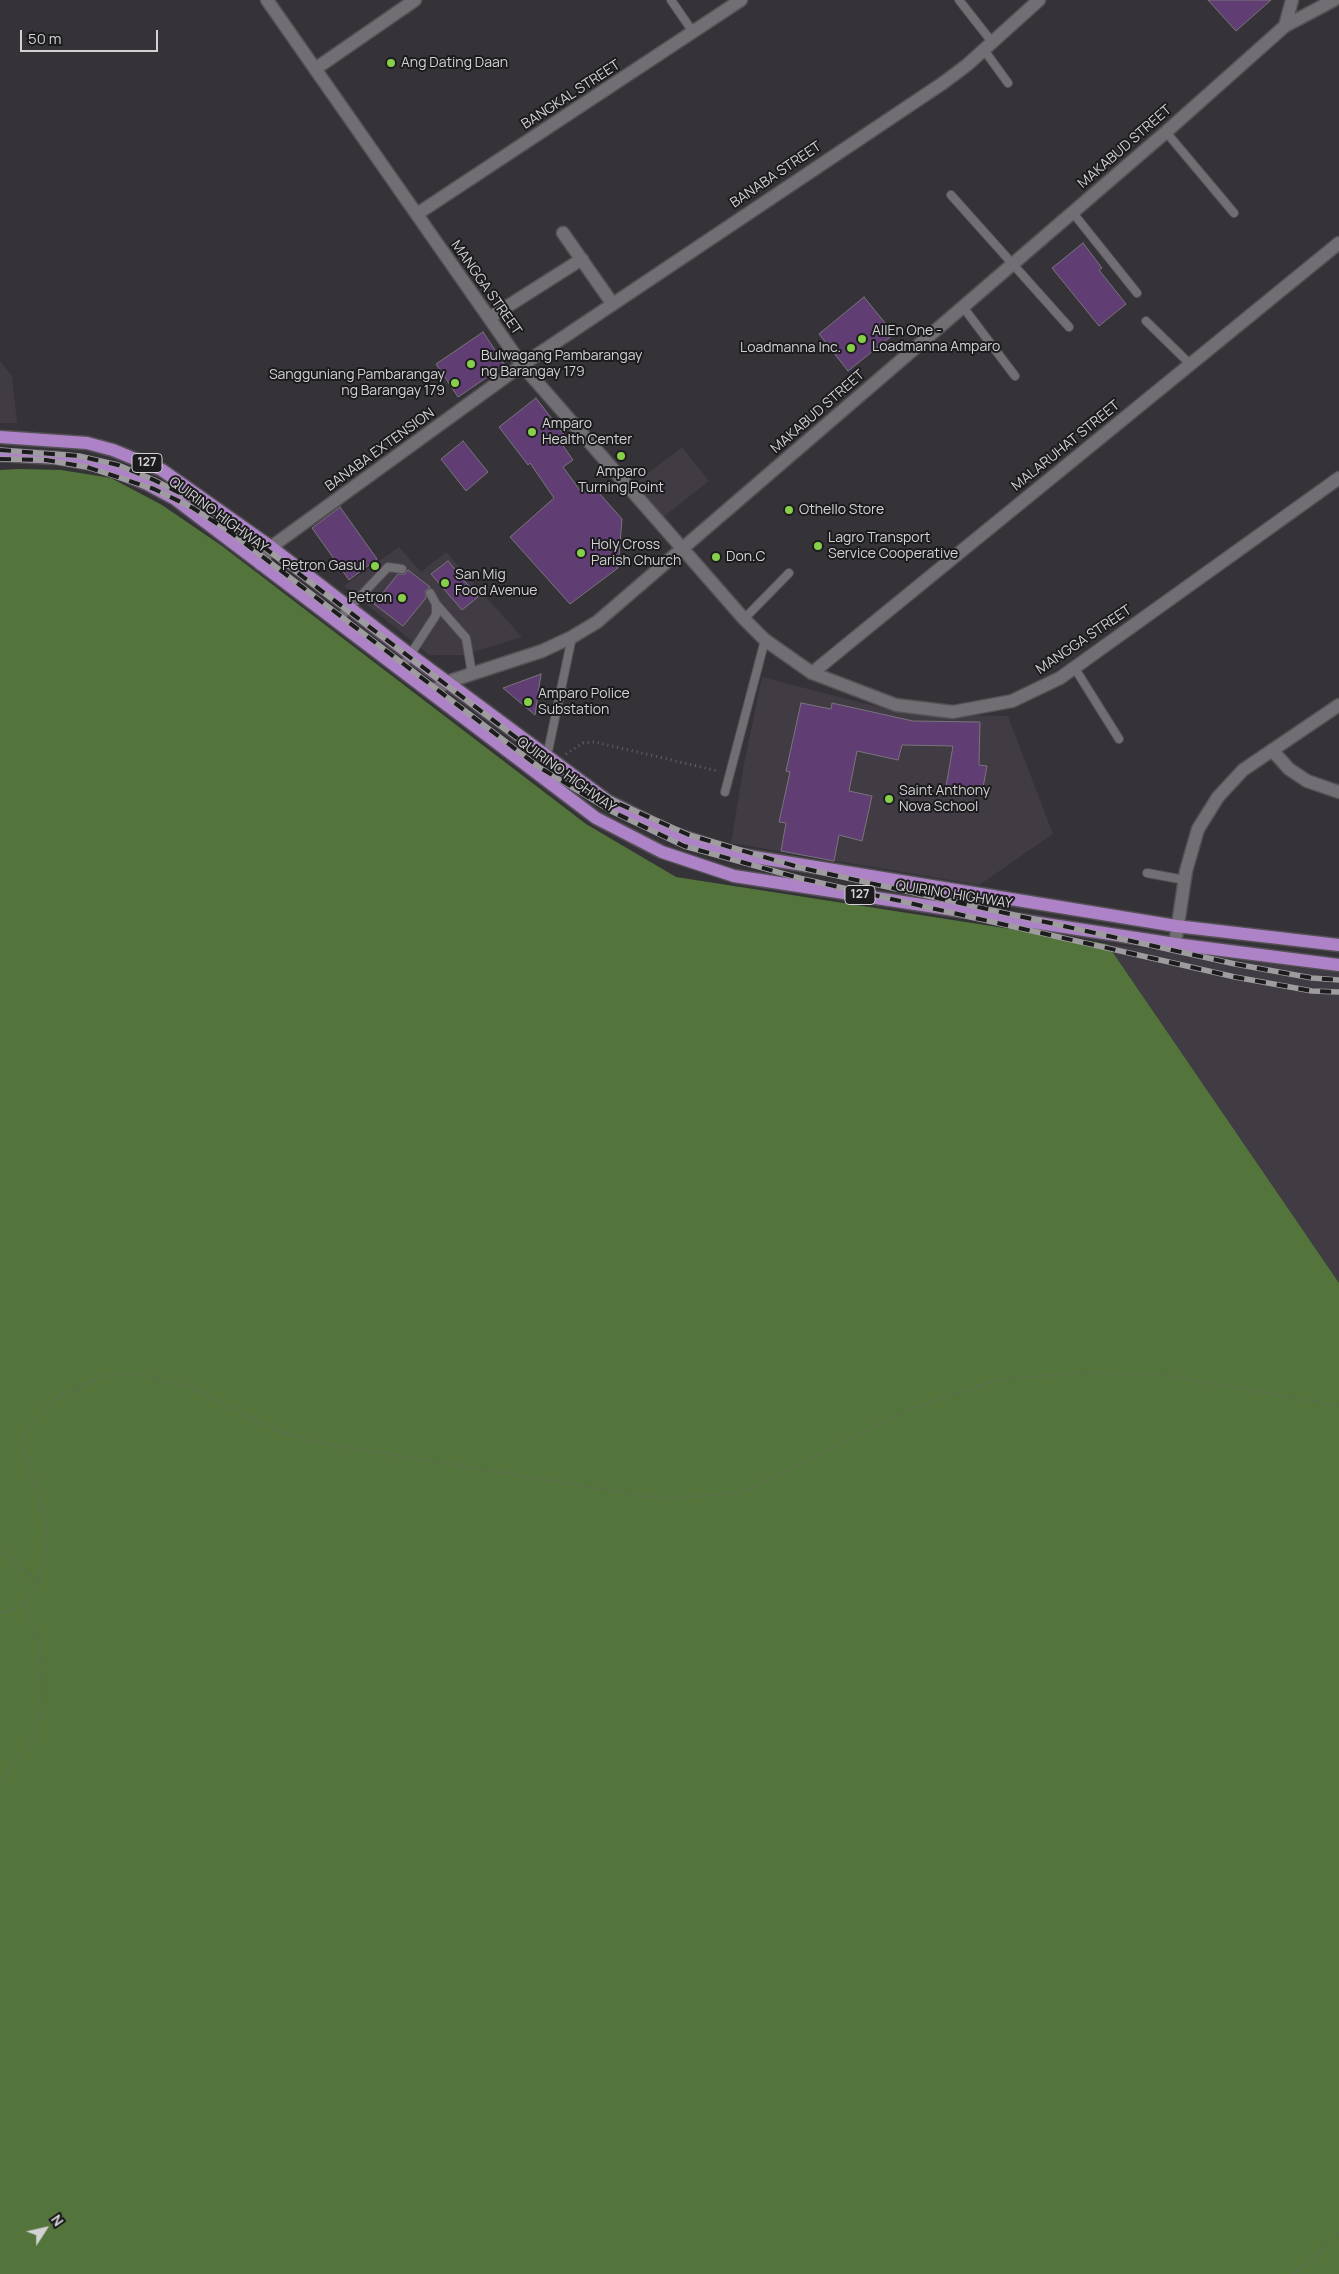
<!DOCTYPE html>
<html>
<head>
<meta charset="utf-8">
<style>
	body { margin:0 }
	#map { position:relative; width:1339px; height:2274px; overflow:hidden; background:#353337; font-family:Manrope,sans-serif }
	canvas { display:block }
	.north { position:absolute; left:20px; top:2204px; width:50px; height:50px; -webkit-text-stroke:4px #1c1b1d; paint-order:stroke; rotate:55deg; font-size:14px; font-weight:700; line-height:20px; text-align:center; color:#d3d1d4 }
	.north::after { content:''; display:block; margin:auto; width:18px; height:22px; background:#d3d1d4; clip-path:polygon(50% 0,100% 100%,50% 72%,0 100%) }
	.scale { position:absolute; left:20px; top:30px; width:138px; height:22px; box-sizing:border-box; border:2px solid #d3d1d4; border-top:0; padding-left:6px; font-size:15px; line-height:18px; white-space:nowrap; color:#d3d1d4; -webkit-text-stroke:4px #1c1b1d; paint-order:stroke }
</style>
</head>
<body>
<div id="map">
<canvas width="1339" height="2274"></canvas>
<div class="north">N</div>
<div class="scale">50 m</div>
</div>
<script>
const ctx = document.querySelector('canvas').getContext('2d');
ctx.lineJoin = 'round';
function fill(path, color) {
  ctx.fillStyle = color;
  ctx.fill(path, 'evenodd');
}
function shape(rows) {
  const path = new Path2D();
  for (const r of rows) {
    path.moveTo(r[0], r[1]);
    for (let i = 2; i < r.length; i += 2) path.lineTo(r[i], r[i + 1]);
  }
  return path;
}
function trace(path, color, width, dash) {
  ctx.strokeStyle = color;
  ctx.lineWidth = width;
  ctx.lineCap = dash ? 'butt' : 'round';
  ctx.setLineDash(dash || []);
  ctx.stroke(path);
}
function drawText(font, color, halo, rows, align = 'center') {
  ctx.font = font + ' Manrope,sans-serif';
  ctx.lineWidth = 4;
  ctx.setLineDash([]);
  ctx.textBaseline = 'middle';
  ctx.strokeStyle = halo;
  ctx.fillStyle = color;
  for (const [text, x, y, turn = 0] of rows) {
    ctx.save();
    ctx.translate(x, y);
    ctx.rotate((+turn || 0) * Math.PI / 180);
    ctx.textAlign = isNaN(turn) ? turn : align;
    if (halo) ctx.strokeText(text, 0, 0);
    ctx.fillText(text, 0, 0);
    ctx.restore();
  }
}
const built = shape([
	[0,361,12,376,17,423,0,423],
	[682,447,709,481,662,518,635,483],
	[399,547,421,572,446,552,522,637,464,655,429,655,344,586],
	[762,677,905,714,1008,716,1053,834,979,885,731,843,744,764],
	[1107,944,1339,973,1339,1283]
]);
const forest = shape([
	[20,469,61,470,111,478,162,505,222,546,586,824,676,877,1107,944,1339,1283,1339,2274,0,2274,0,470]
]);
const building = shape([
	[1208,0,1271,0,1236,31,1208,0],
	[1083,243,1102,268,1099,270,1126,304,1099,326,1052,268,1083,243],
	[864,297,894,334,848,371,819,334,864,297],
	[483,332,505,365,458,397,436,364,483,332],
	[536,398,565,436,559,440,573,460,563,467,582,493,592,485,622,519,618,568,570,604,510,537,554,498,530,463,528,465,499,427,536,398],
	[463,441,488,472,466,491,441,459,463,441],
	[340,507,377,559,349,580,312,528,340,507],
	[448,561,478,597,462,610,431,574,448,561],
	[408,570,430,587,425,591,426,598,403,626,374,604,398,574,405,574,408,570],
	[541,674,535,715,503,688,541,674],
	[801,703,831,709,832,703,913,721,980,722,979,765,987,766,982,793,946,787,953,746,902,745,898,760,857,751,849,791,872,796,862,841,839,835,834,861,781,851,786,823,779,822,790,772,786,771,801,703]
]);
const path = shape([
	[566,754,583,743,595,742,718,771],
	[0,1550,39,1583],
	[0,1612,10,1612,25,1602,39,1583,47,1556,46,1522,37,1490,25,1457,24,1441,34,1421,55,1399,105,1375,140,1374,194,1388,268,1427,309,1441,665,1499,744,1492,907,1410,996,1380,1076,1373,1159,1374,1339,1406],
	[0,1781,32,1740,42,1705,41,1650,25,1602],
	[1293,2274,1314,2258,1339,2232]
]);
const lane = shape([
	[671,0,693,32],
	[959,0,992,42],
	[984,50,1008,83],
	[1166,132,1234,213],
	[951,195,1069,327],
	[1073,213,1137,293],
	[963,307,1015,376],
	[1146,321,1190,364],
	[436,604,466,638,472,674],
	[744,619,789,573],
	[337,621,388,567,402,569],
	[1074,667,1119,739],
	[401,669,436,615,436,604,430,593],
	[547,756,572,637],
	[725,792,765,640],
	[1147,873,1185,880]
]);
const street = shape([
	[267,0,522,365,744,619,765,640,812,673,896,705,953,712,1012,701,1060,678,1339,478],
	[315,69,415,0],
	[417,214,741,0],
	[563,233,612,303],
	[489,318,582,259],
	[260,564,271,547,522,365,943,83,967,65,1039,0],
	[812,673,1339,243],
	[1272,750,1289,769,1307,781,1339,792],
	[1175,944,1186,871,1198,829,1218,797,1243,770,1339,705]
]);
const secondary = shape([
	[1285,26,1292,0],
	[432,692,447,682,542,651,572,637,597,622,1166,132,1285,26,1334,0]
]);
const primary = shape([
	[0,437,87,443,113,450,162,470,271,547,412,656,608,801,672,833,736,854,1176,926,1339,945],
	[0,455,58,458,88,463,111,469,147,484,175,499,596,818,662,852,734,876,1175,944,1339,965]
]);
const rail = shape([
	[0,450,79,456,118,465,154,480,199,503,237,527,546,760,617,803,689,835,802,868,1235,964,1312,978,1339,980],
	[0,459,46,460,87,467,154,489,193,508,230,532,539,767,611,811,684,846,799,878,1235,977,1312,991,1339,992]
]);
const markers = [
	[391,63,5,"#86cf4b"],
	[862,339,5,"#86cf4b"],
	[851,348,5,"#86cf4b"],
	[471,364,5,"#86cf4b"],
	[455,383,5,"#86cf4b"],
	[532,432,5,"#86cf4b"],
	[621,456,5,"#86cf4b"],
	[789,510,5,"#86cf4b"],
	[818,546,5,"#86cf4b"],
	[581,553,5,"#86cf4b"],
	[716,557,5,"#86cf4b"],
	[375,566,5,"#86cf4b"],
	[445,583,5,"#86cf4b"],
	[402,598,5,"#86cf4b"],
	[528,702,5,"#86cf4b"],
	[889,799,5,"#86cf4b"]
];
const shields = [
	[147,463,30],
	[860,895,30]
];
const shieldNames = [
	["127",147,463],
	["127",860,895]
];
const poiNames = [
	["Ang Dating Daan",401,63],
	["AllEn One -",872,331],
	["Loadmanna Amparo",872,347],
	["Loadmanna Inc.",841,348,"right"],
	["Bulwagang Pambarangay",481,356],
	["ng Barangay 179",481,372],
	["Sangguniang Pambarangay",445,375,"right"],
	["ng Barangay 179",445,391,"right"],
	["Amparo",542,424],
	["Health Center",542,440],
	["Amparo",621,472,"center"],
	["Turning Point",621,488,"center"],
	["Othello Store",799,510],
	["Lagro Transport",828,538],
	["Service Cooperative",828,554],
	["Holy Cross",591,545],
	["Parish Church",591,561],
	["Don.C",726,557],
	["Petron Gasul",365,566,"right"],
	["San Mig",455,575],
	["Food Avenue",455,591],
	["Petron",392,598,"right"],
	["Amparo Police",538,694],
	["Substation",538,710],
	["Saint Anthony",899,791],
	["Nova School",899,807]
];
const streetNames = [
	["BANGKAL STREET",571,95,-33],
	["MAKABUD STREET",1125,147,-41],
	["BANABA STREET",776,175,-34],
	["MANGGA STREET",486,288,55],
	["MAKABUD STREET",818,412,-41],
	["MALARUHAT STREET",1066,446,-39],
	["BANABA EXTENSION",380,450,-36],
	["QUIRINO HIGHWAY",218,515,36],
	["MANGGA STREET",1084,640,-34],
	["QUIRINO HIGHWAY",566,775,36],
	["QUIRINO HIGHWAY",954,895,9]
];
fill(built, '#413b44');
fill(forest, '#53753b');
fill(building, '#603e73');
trace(building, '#78757a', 1);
trace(lane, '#545155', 10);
trace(street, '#545155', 15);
trace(secondary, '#545155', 15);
trace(primary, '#545155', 15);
trace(path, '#656367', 3, [1, 4]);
trace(lane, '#726f74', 8);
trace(street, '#726f74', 12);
trace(secondary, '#726f74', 12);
trace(primary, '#ae82c7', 12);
trace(rail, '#9e9c9f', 5.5);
trace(rail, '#1c1b1d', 4, [11]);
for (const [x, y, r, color] of markers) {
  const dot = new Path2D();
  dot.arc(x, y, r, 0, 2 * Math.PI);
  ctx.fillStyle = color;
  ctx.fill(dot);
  trace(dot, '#1c1b1d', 2);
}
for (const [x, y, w] of shields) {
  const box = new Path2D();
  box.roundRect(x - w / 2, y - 9.5, w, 19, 4);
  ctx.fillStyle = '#1c1b1d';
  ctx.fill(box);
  trace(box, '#d3d1d4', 1);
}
drawText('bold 12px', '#d3d1d4', null, shieldNames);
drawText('14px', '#d3d1d4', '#1c1b1d', poiNames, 'left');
drawText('14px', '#d3d1d4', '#1c1b1d', streetNames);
</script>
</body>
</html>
